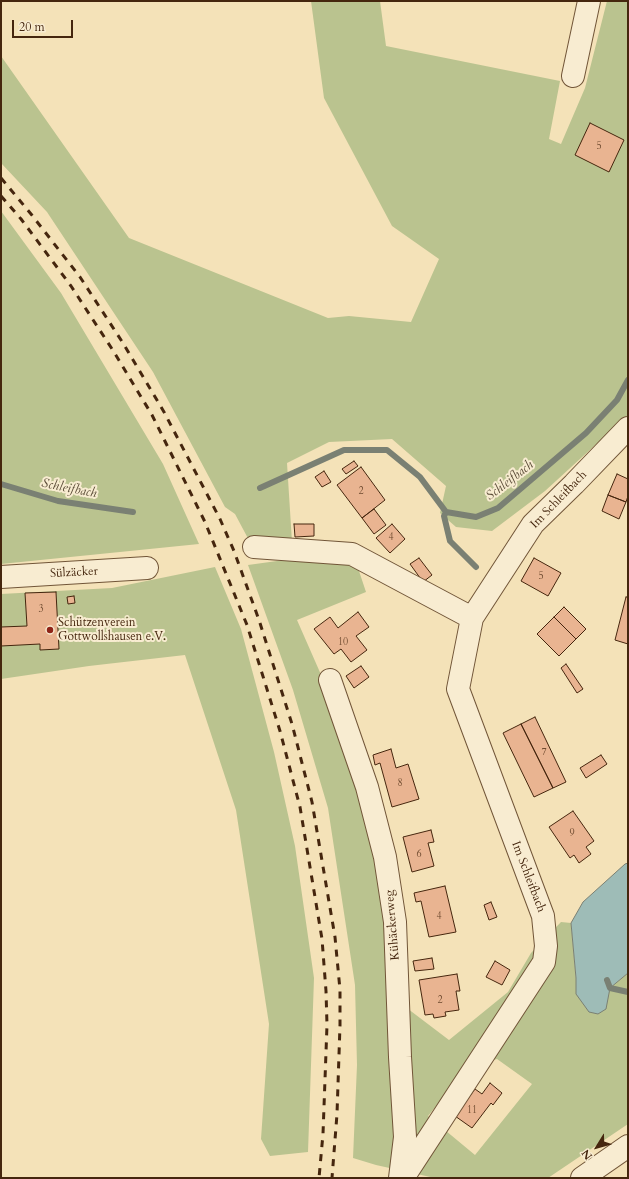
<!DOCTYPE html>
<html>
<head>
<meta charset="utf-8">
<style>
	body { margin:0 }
	#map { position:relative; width:629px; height:1179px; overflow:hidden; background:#f4e2b8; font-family:Cardo,serif }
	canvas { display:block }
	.frame { position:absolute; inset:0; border:2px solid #45260e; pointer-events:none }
	.north { position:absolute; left:577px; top:1127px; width:40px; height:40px; -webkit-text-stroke:3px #f8ecd1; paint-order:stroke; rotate:233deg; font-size:11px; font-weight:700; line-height:16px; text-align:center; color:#45260e }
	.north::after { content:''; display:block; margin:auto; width:14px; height:18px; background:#45260e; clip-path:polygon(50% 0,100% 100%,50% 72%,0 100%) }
	.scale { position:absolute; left:12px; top:20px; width:61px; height:18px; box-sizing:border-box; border:2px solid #45260e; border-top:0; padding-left:5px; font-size:12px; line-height:14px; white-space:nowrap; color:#45260e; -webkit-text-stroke:3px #f8ecd1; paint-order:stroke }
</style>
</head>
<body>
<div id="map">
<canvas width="629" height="1179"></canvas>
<div class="frame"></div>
<div class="north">N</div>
<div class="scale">20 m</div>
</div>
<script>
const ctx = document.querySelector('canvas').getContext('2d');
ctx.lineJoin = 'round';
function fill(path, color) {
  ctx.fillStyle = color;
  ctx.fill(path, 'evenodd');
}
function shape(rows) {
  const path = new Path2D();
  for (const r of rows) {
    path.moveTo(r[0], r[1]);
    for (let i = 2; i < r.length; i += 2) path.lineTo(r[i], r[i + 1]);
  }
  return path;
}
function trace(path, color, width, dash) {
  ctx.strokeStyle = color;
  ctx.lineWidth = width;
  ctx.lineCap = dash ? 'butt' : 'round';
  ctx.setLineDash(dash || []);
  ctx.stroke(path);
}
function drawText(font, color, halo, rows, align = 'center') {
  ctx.font = font + ' Cardo,serif';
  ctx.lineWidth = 4;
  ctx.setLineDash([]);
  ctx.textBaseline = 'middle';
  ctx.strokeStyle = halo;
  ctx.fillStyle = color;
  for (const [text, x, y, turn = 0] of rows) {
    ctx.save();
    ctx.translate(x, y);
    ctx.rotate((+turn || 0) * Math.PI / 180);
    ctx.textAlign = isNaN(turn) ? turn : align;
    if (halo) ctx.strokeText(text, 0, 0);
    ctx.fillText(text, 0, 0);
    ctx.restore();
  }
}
const green = shape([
	[311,1,380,1,386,46,560,81,549,139,561,144,585,88,607,1,628,1,628,415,545,491,492,531,456,527,440,513,446,486,392,439,329,442,287,463,292,542,251,544,235,514,225,507,153,372,47,212,1,163,1,56,129,238,328,318,349,316,411,322,439,259,392,226,324,98],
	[1,211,61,293,163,464,199,544,1,564],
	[306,557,357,565,366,592,297,620,333,702,373,843,388,920,391,996,449,1040,508,992,531,953,561,922,571,923,576,978,576,994,605,1009,610,988,628,973,628,1124,548,1178,435,1178,376,1165,353,1158,357,1065,355,985,328,808,293,690,248,565],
	[497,1059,532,1084,475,1155,428,1116,467,1068],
	[215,567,241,629,274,752,295,846,314,978,308,1152,270,1156,261,1139,269,1024,236,810,185,655,89,666,1,679,1,594,112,588]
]);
const water = shape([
	[628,863,628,973,610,988,606,1009,598,1014,589,1012,576,994,576,978,571,923,583,902,625,864,628,863]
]);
const stream = shape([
	[1,484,58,501,133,512],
	[260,488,344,450,387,450,420,477,446,512,476,517,498,508,586,433,617,400,628,380],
	[446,512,444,516,450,541,476,567],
	[607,980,610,988,628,992]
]);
const building = shape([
	[590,123,624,140,609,172,575,155,590,123],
	[354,461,358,466,346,474,342,469,354,461],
	[361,467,385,500,362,518,337,485,361,467],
	[324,471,331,482,322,487,315,477,324,471],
	[617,474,628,479,628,496,626,502,608,495,617,474],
	[608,495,626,502,619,519,602,511,608,495],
	[374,509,386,525,374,534,362,518,374,509],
	[294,524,314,524,314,536,295,537,294,524],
	[392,524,405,539,390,553,376,538,392,524],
	[419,558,432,575,423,582,410,564,419,558],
	[534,558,561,573,548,596,521,581,534,558],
	[56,592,59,649,40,650,40,644,1,646,1,627,27,626,25,593,56,592],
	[74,596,75,603,68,604,67,597,74,596],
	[626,597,628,597,628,644,615,640,626,597],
	[564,607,586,629,576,639,554,617,564,607],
	[358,612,369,627,356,636,367,650,351,662,341,649,334,654,314,629,330,617,338,628,358,612],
	[554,617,576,639,559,656,537,634,554,617],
	[566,664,583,689,577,693,561,668,566,664],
	[361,666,369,677,354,688,346,676,361,666],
	[535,717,566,782,553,788,521,724,535,717],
	[521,724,553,788,534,797,503,733,521,724],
	[391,749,396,768,408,764,419,799,392,807,380,763,375,765,373,755,391,749],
	[601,755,607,764,586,778,580,768,601,755],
	[573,811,594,841,586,847,591,854,579,863,574,855,570,858,549,827,573,811],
	[431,830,434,842,428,843,434,866,412,872,403,837,431,830],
	[445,886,456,932,429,937,421,901,416,902,414,893,445,886],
	[491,902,497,917,489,920,484,905,491,902],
	[432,958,434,969,415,971,413,961,432,958],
	[495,961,510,970,502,985,486,977,495,961],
	[457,974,460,991,456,991,459,1010,445,1012,446,1016,434,1018,433,1014,425,1015,419,980,457,974],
	[490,1083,502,1093,493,1105,491,1103,472,1128,455,1116,475,1089,482,1094,490,1083]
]);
const street = shape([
	[573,76,589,1],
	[254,547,352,554,472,618],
	[1,577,147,568],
	[330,680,367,787,385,857,395,922,400,1057,405,1137,400,1178],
	[403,1178,544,962,546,946,543,916,458,689,472,618,533,524,574,484,628,428],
	[582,1178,628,1146]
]);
const rail = shape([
	[1,178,31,214,80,277,123,343,164,412,220,519,234,551,259,620,292,724,312,802,335,937,340,990,340,1025,337,1114,332,1178],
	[1,196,21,219,71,286,114,352,152,415,205,522,247,625,280,731,300,807,322,939,326,991,327,1025,323,1134,319,1178]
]);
const markers = [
	[50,630,4,"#8f2418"]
];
const numberNames = [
	["5",599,147],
	["2",361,492],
	["4",391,538],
	["5",541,577],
	["3",41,610],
	["10",343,643],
	["7",544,753],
	["8",400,784],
	["9",572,834],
	["6",419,855],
	["4",439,917],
	["2",440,1001],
	["11",472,1111]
];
const streetNames = [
	["Im Schleifbach",559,500,-46],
	["Sülzäcker",74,573,-3],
	["Im Schleifbach",528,877,69],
	["Kühäckerweg",393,925,-95]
];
const poiNames = [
	["Schützenverein",58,623],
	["Gottwollshausen e.V.",58,637]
];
const waterNames = [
	["Schleifbach",510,481,-38],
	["Schleifbach",69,489,11]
];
fill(green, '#bac38f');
fill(water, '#9ebcb7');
trace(water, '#7a8073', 1);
trace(stream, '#7a8073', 6);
fill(building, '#e9b491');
trace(building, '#45260e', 1);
trace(street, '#715538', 24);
trace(street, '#f8ecd1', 22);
trace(rail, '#45260e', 3, [7, 7]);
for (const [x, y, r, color] of markers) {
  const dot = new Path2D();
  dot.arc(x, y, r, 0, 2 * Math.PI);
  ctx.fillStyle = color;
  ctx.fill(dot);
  trace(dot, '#f8ecd1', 1.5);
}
drawText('10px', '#6e4a2f', null, numberNames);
drawText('12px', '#45260e', '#f8ecd1', streetNames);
drawText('12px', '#45260e', '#f8ecd1', poiNames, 'left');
drawText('italic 13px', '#5b4c38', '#f8ecd1', waterNames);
</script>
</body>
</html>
